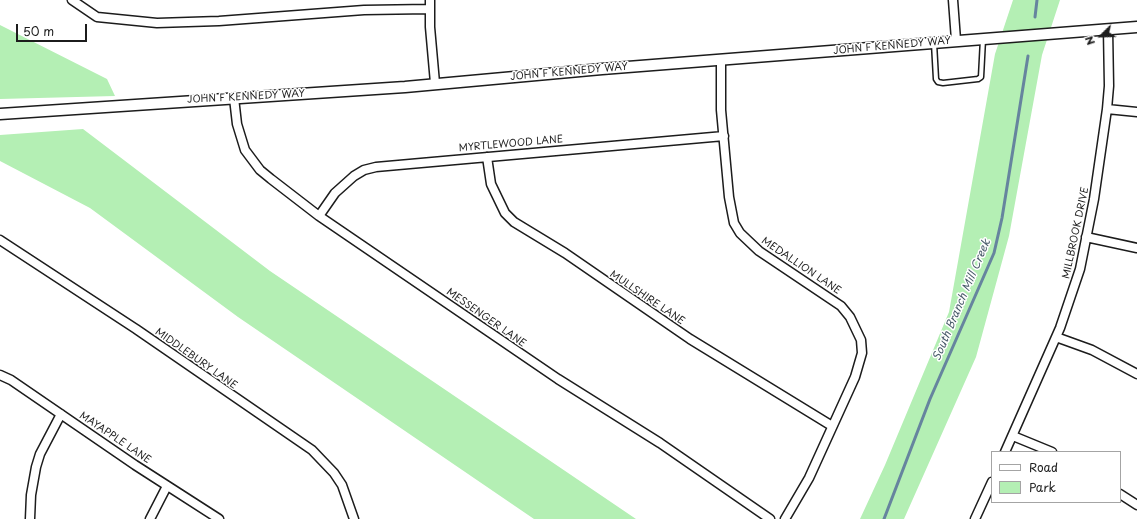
<!DOCTYPE html>
<html>
<head>
<meta charset="utf-8">
<style>
	body { margin:0 }
	#map { position:relative; width:1137px; height:519px; overflow:hidden; background:#fff; font-family:"Playpen Sans",sans-serif }
	canvas { display:block }
	.legend { position:absolute; left:991px; top:451px; width:130px; height:52px; box-sizing:border-box; background:#fff; border:1px solid #a4a4a4; margin:0; padding:5px 7px; list-style:none; font-size:12px; color:#1c1c1c }
	.legend li { display:flex; align-items:center; gap:8px; height:20px }
	.legend b { width:20px; border:1px solid #a4a4a4 }
	.north { position:absolute; left:1081px; top:16px; width:40px; height:40px; -webkit-text-stroke:3px #fff; paint-order:stroke; rotate:247deg; font-size:11px; font-weight:700; line-height:16px; text-align:center; color:#1c1c1c }
	.north::after { content:''; display:block; margin:auto; width:14px; height:18px; background:#1c1c1c; clip-path:polygon(50% 0,100% 100%,50% 72%,0 100%) }
	.scale { position:absolute; left:16px; top:24px; width:71px; height:18px; box-sizing:border-box; border:2px solid #1c1c1c; border-top:0; padding-left:5px; font-size:12px; line-height:14px; white-space:nowrap; color:#1c1c1c; -webkit-text-stroke:3px #fff; paint-order:stroke }
</style>
</head>
<body>
<div id="map">
<canvas width="1137" height="519"></canvas>
<ul class="legend">
<li><b style="height:5px;background:#fff"></b>Road</li>
<li><b style="height:11px;background:#b4efb4"></b>Park</li>
</ul>
<div class="north">N</div>
<div class="scale">50 m</div>
</div>
<script>
const ctx = document.querySelector('canvas').getContext('2d');
ctx.lineJoin = 'round';
function fill(path, color) {
  ctx.fillStyle = color;
  ctx.fill(path, 'evenodd');
}
function shape(rows) {
  const path = new Path2D();
  for (const r of rows) {
    path.moveTo(r[0], r[1]);
    for (let i = 2; i < r.length; i += 2) path.lineTo(r[i], r[i + 1]);
  }
  return path;
}
function trace(path, color, width, dash) {
  ctx.strokeStyle = color;
  ctx.lineWidth = width;
  ctx.lineCap = dash ? 'butt' : 'round';
  ctx.setLineDash(dash || []);
  ctx.stroke(path);
}
function drawText(font, color, halo, rows, align = 'center') {
  ctx.font = font + ' "Playpen Sans",sans-serif';
  ctx.lineWidth = 3;
  ctx.setLineDash([]);
  ctx.textBaseline = 'middle';
  ctx.strokeStyle = halo;
  ctx.fillStyle = color;
  for (const [text, x, y, turn = 0] of rows) {
    ctx.save();
    ctx.translate(x, y);
    ctx.rotate((+turn || 0) * Math.PI / 180);
    ctx.textAlign = isNaN(turn) ? turn : align;
    if (halo) ctx.strokeText(text, 0, 0);
    ctx.fillText(text, 0, 0);
    ctx.restore();
  }
}
const green = shape([
	[1013,0,1060,0,1042,55,1009,236,976,357,904,519,860,519,885,465,949,312,995,54],
	[0,25,107,79,115,96,0,99],
	[83,129,270,271,636,519,534,519,238,317,90,208,0,161,0,135]
]);
const stream = shape([
	[1035,17,1037,0],
	[884,519,930,399,994,253,1002,218,1028,56]
]);
const service = shape([
	[934,43,936,79,938,82,943,83,978,79,981,77,983,39]
]);
const minor = shape([
	[72,0,97,17,157,23,219,21,364,10,429,9],
	[430,0,430,27,435,83],
	[953,0,956,40],
	[721,60,721,110,729,197,734,223,740,233,759,251,841,306,850,317,861,340,862,353,855,377,809,478,785,519],
	[234,98,237,124,245,150,260,170,271,179,319,216,558,379,660,443,770,519],
	[1107,109,1137,112],
	[487,157,491,184,505,213,514,222,565,253,690,339,832,426],
	[319,216,335,193,354,176,364,170,376,167,724,136],
	[1086,237,1137,248],
	[0,240,136,329,312,450,334,473,342,485,354,519],
	[1056,337,1092,350,1137,374],
	[0,375,11,380,135,465,219,519],
	[1013,436,1052,452],
	[1005,452,1060,328,1080,269,1094,199,1107,109,1109,86,1108,29],
	[1120,494,1137,505],
	[30,519,31,495,36,467,40,454,61,414],
	[150,519,167,486],
	[975,519,992,482]
]);
const tertiary = shape([
	[0,114,405,87,602,69,1137,27]
]);
const streetNames = [
	["JOHN F KENNEDY WAY",892,46,-5],
	["JOHN F KENNEDY WAY",569,72,-5],
	["JOHN F KENNEDY WAY",246,97,-3],
	["MYRTLEWOOD LANE",511,144,-5],
	["MILLBROOK DRIVE",1076,233,-78],
	["MEDALLION LANE",801,266,34],
	["MULLSHIRE LANE",647,298,34],
	["MESSENGER LANE",486,318,35],
	["MIDDLEBURY LANE",196,359,35],
	["MAYAPPLE LANE",115,438,34]
];
const waterNames = [
	["South Branch Mill Creek",962,300,-67]
];
fill(green, '#b4efb4');
trace(stream, '#66849e', 3);
trace(service, '#1c1c1c', 7);
trace(minor, '#1c1c1c', 11);
trace(tertiary, '#1c1c1c', 13);
trace(service, '#fff', 4);
trace(minor, '#fff', 8);
trace(tertiary, '#fff', 10);
drawText('10px', '#1c1c1c', '#fff', streetNames);
drawText('italic 11px', '#475968', '#fff', waterNames);
</script>
</body>
</html>
